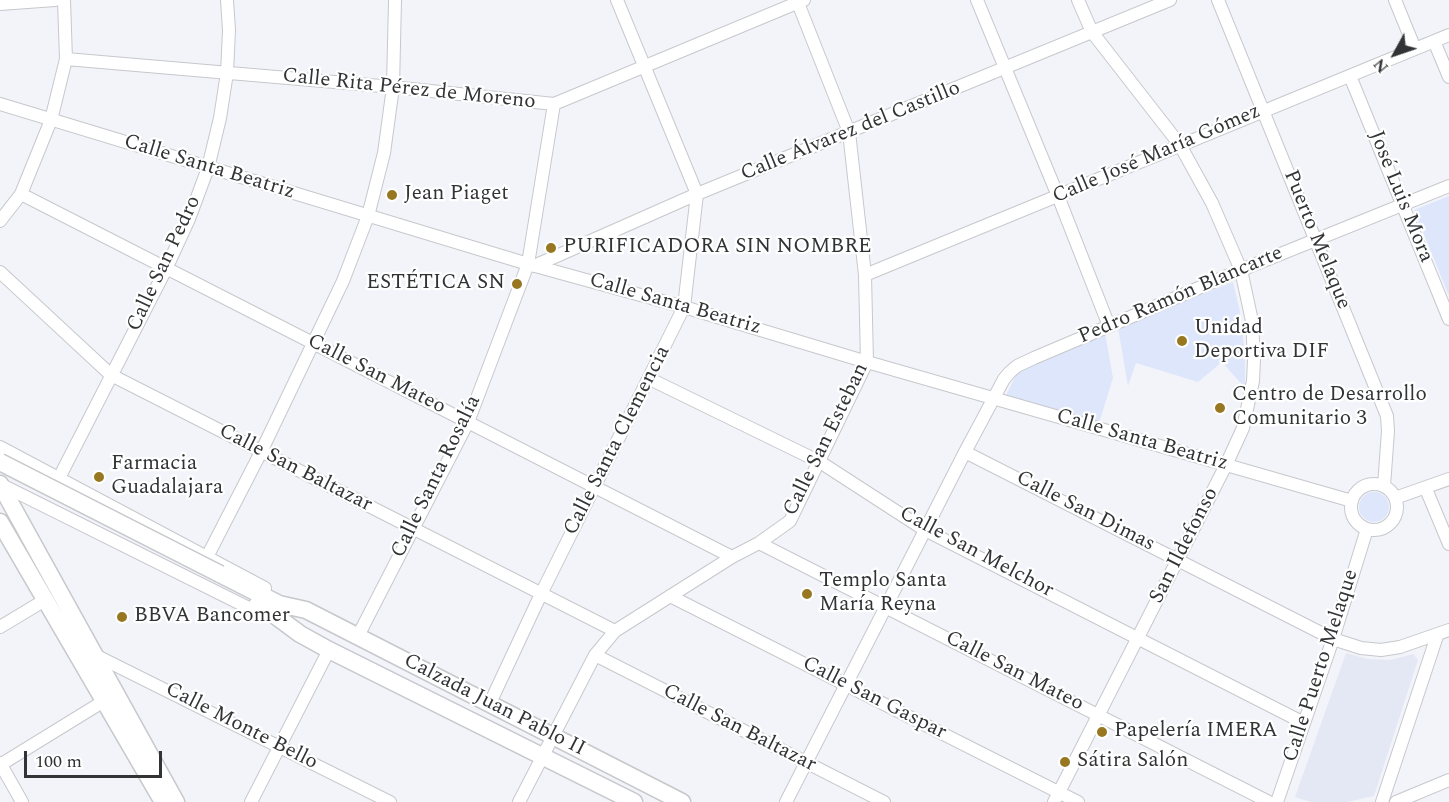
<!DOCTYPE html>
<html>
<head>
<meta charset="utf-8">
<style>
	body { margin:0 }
	#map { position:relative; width:1449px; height:802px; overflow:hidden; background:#f3f4f9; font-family:Spectral,serif }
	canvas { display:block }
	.north { position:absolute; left:1365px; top:24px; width:60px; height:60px; -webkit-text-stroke:4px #fff; paint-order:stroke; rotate:230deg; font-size:16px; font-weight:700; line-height:24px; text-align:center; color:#323335 }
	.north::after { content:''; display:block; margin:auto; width:21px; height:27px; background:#323335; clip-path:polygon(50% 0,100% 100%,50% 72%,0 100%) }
	.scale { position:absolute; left:24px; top:751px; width:138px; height:27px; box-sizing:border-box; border:3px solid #323335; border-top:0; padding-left:8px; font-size:18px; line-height:21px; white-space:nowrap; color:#323335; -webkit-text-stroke:4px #fff; paint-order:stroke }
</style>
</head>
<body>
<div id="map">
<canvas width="1449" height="802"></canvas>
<div class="north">N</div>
<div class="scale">100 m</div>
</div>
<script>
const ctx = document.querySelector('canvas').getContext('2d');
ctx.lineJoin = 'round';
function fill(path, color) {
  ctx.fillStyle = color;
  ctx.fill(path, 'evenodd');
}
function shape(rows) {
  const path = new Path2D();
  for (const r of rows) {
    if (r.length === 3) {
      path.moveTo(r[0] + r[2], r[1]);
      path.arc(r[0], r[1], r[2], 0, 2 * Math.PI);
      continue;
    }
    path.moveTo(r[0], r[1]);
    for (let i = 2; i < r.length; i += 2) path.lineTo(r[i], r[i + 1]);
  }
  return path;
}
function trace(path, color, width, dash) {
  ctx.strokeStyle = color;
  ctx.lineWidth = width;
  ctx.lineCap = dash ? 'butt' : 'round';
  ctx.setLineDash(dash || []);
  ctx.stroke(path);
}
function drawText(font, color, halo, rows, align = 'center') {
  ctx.font = font + ' Spectral,serif';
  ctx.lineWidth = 4.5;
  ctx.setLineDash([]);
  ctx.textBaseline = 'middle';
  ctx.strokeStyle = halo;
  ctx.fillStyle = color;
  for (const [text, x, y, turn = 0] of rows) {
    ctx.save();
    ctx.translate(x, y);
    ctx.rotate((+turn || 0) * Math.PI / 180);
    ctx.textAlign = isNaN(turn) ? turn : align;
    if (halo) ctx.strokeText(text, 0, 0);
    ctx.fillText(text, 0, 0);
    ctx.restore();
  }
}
const built = shape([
	[1346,653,1368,659,1390,660,1413,654,1418,660,1374,796,1347,802,1311,802,1295,797]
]);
const green = shape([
	[1449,196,1449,296,1414,210],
	[1233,282,1240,312,1245,354,1245,388,1222,362,1198,382,1136,363,1128,386,1118,328],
	[1105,333,1113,378,1099,423,1006,395,1016,375,1033,363],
	[1374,507,15]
]);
const minor = shape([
	[977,0,1058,196,1109,326],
	[1218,0,1387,416,1388,431,1384,486],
	[1395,0,1415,49],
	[0,4,55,0],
	[1434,41,1449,77],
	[66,59,393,87,554,104,804,0],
	[1350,76,1449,319],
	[0,104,528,264,684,307,867,362,1352,501],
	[21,194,732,557],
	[0,221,21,194,51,120,66,59,64,0],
	[534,266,697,194,1170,0],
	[0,272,111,375,615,631],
	[865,275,1449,35],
	[650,379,820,462,925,530,1304,723],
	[0,447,265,588],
	[965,452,1333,639,1361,648,1381,650,1400,647,1449,630],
	[59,478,166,269,189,219,208,168,220,118,227,73,229,30,227,0],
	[1374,507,23],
	[0,484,265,616],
	[1426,489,1449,544],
	[1395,498,1449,479],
	[759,543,1269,802],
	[207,557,261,452,343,281,368,216,384,153,393,87,395,0],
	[670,596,1078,802],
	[0,627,45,600],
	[358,636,468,422,528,264,554,104],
	[93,654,390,802],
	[595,655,884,802],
	[490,703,541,594,684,307,697,194,617,0],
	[0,763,22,802],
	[0,765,104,701],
	[251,802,329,650],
	[519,802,595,655,615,631,732,557,759,543,790,521,867,362,865,275,849,132,798,3],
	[786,802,965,452,1004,379,1010,372,1017,366,1034,358,1241,270,1449,186],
	[1054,802,1226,465,1243,428,1253,381,1254,359,1252,321,1241,270,1212,203,1180,145,1092,32,1078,0],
	[1277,802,1333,639,1367,529],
	[1382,802,1437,636],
	[1396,802,1449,780]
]);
const major = shape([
	[0,484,176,802],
	[0,522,163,802],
	[220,574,279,604,306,610,682,802],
	[257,605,273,614,300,634,329,650,634,802]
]);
const majorBridge = shape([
	[0,462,220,574]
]);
const markers = [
	[392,195,6,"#977821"],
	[551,248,6,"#977821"],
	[517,284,6,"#977821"],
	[1182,341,6,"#977821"],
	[1220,408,6,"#977821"],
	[99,477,6,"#977821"],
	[807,594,6,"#977821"],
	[122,617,6,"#977821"],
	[1102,732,6,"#977821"],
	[1065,762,6,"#977821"]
];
const streetNames = [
	["Calle Rita Pérez de Moreno",409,90,6],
	["Calle Álvarez del Castillo",851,132,-22],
	["Calle José María Gómez",1157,155,-23],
	["Calle Santa Beatriz",209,168,17],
	["José Luis Mora",1400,197,68],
	["Puerto Melaque",1316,240,68],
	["Calle San Pedro",165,264,-65],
	["Pedro Ramón Blancarte",1181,296,-23],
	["Calle Santa Beatriz",675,305,16],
	["Calle San Mateo",376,375,27],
	["Calle San Esteban",827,440,-64],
	["Calle Santa Clemencia",618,441,-63],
	["Calle Santa Beatriz",1142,441,16],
	["Calle San Baltazar",295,469,27],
	["Calle Santa Rosalía",437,477,-64],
	["Calle San Dimas",1085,512,27],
	["San Ildefonso",1185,546,-63],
	["Calle San Melchor",976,553,28],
	["Calle Puerto Melaque",1322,666,-72],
	["Calle San Mateo",1014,672,27],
	["Calle San Gaspar",874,699,27],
	["Calzada Juan Pablo II",494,706,27],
	["Calle Monte Bello",241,727,27],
	["Calle San Baltazar",739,729,27]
];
const poiNames = [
	["Jean Piaget",404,195],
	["PURIFICADORA SIN NOMBRE",563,248],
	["ESTÉTICA SN",505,284,"right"],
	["Unidad",1194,329],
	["Deportiva DIF",1194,353],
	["Centro de Desarrollo",1232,396],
	["Comunitario 3",1232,420],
	["Farmacia",111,465],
	["Guadalajara",111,489],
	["Templo Santa",819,582],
	["María Reyna",819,606],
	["BBVA Bancomer",134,617],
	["Papelería IMERA",1114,732],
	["Sátira Salón",1077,762]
];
fill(built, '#e4e8f4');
fill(green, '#dde6fb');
trace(minor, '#c6c8cc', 14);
trace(major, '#c6c8cc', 19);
trace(minor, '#fff', 12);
trace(major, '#fff', 16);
trace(majorBridge, '#c6c8cc', 19, []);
trace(majorBridge, '#fff', 16);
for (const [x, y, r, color] of markers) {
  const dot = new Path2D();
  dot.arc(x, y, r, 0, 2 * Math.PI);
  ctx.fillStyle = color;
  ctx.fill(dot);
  trace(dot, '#fff', 2);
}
drawText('21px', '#323335', '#fff', streetNames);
drawText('21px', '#323335', '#fff', poiNames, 'left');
</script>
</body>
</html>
